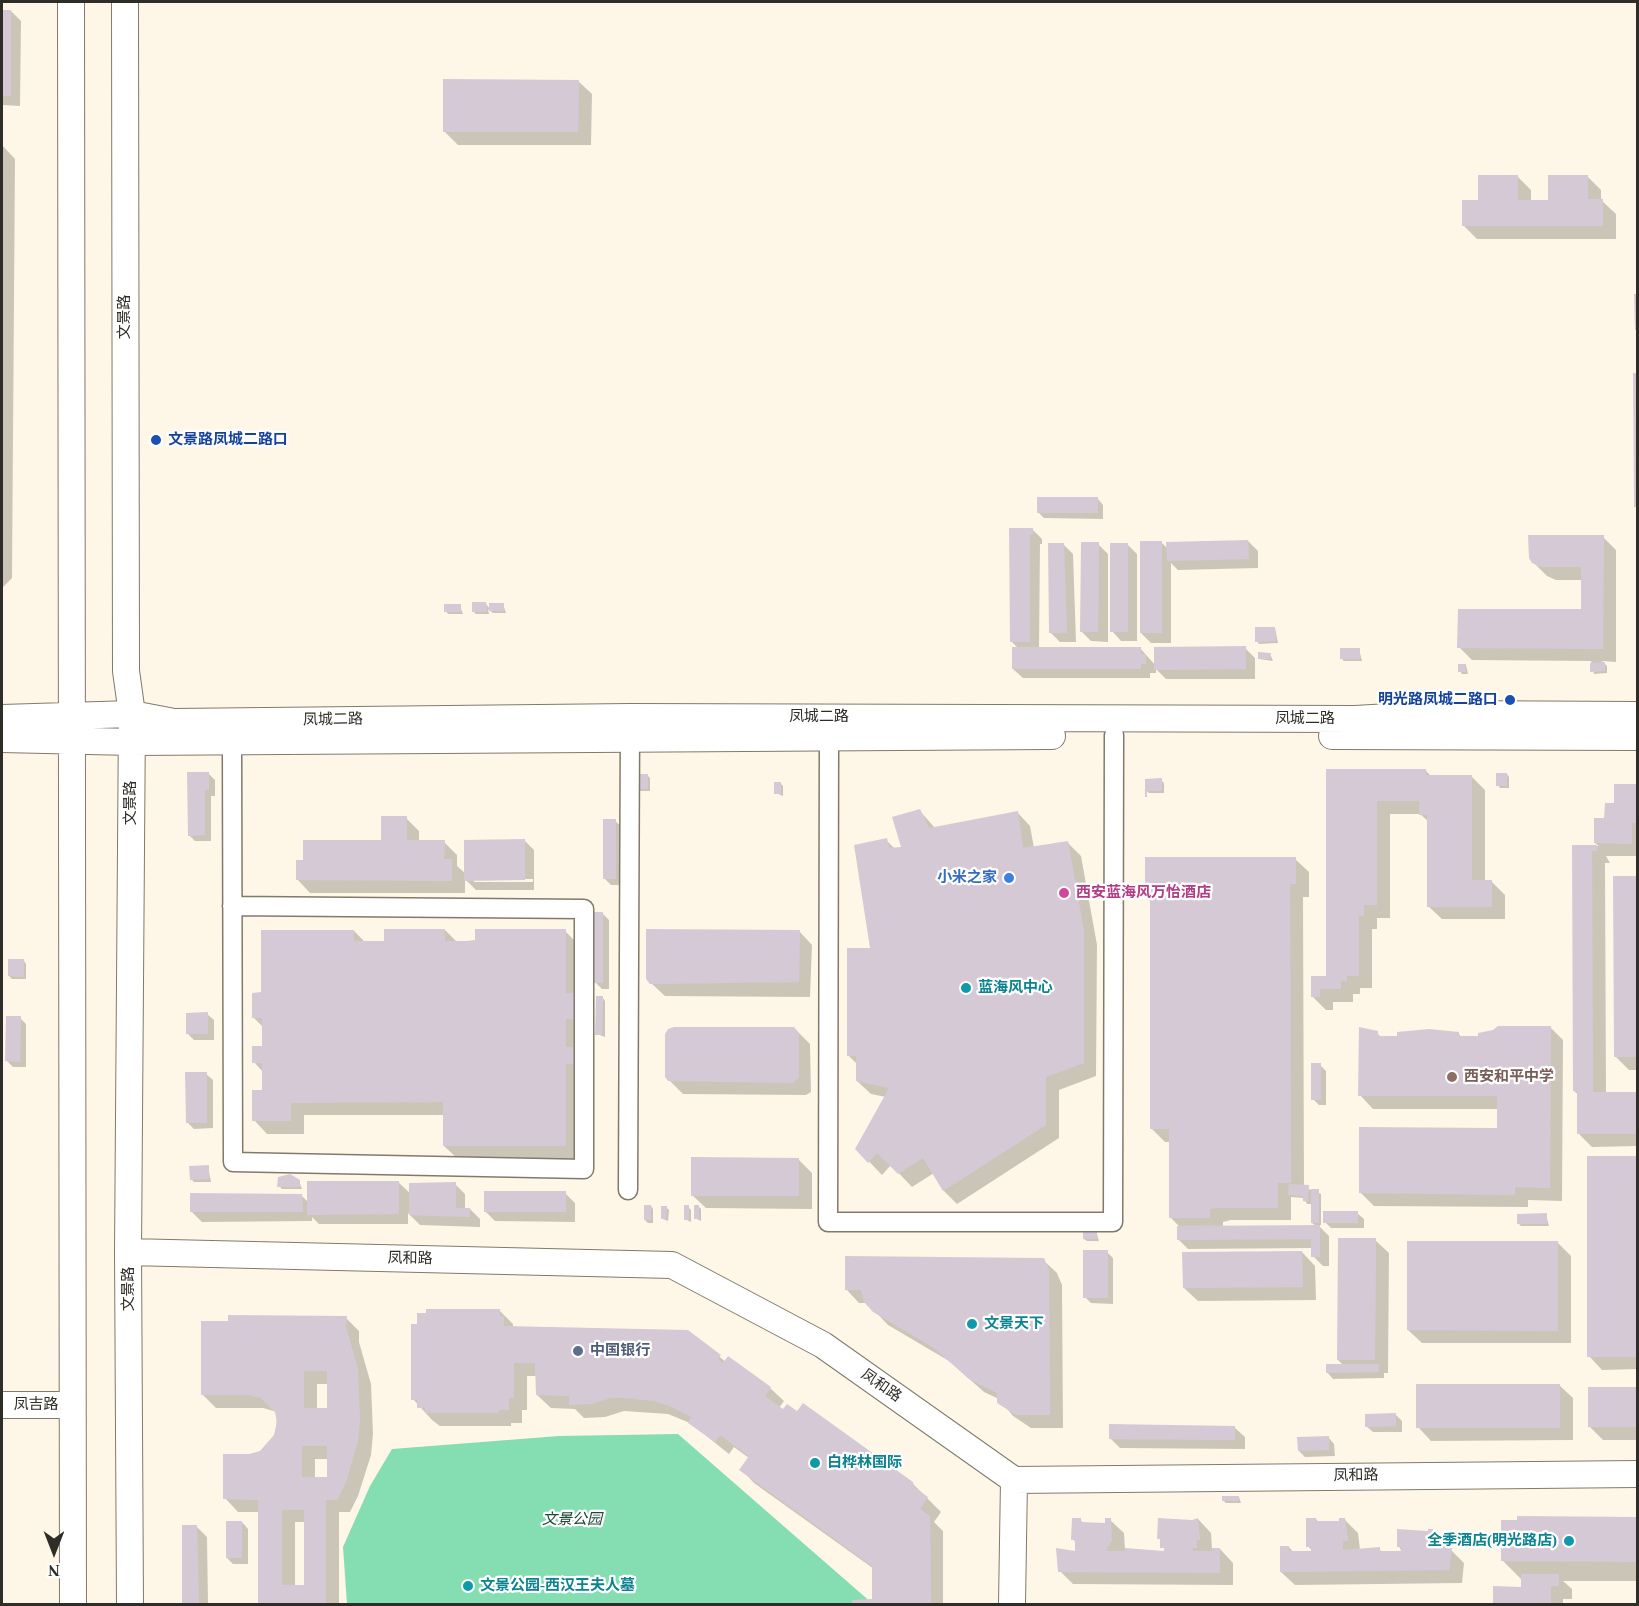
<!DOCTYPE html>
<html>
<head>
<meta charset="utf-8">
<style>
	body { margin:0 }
	#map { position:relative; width:1639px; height:1606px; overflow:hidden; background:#fef7e7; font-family:"Times New Roman",serif }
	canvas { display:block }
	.frame { position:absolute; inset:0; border:3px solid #2f2d27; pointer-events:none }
	.north { position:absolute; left:24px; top:1522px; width:60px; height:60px; -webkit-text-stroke:4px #fff; paint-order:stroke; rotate:180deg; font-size:16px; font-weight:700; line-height:24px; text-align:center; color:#2f2d27 }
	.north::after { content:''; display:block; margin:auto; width:21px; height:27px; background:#2f2d27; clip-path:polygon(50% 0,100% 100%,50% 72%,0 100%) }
</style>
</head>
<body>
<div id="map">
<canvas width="1639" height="1606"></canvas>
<div class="frame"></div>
<div class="north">N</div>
</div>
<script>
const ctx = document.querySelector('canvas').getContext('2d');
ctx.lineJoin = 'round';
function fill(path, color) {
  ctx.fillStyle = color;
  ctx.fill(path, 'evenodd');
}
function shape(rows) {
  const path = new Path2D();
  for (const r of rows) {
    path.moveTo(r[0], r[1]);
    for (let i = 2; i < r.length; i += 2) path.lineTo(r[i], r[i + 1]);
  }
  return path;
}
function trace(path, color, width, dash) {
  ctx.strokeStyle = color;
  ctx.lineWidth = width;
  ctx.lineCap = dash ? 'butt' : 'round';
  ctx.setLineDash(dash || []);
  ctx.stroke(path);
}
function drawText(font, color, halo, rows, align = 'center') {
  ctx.font = font + ' "Times New Roman","Noto Sans SC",serif';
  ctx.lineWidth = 4.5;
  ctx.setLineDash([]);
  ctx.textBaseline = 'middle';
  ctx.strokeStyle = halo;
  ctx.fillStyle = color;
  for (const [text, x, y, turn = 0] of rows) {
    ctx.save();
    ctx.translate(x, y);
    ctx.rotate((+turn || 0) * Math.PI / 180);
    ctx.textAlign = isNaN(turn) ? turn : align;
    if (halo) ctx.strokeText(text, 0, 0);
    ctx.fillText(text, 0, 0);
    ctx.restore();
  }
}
const green = shape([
	[678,1434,873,1604,347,1604,343,1547,370,1486,392,1449,559,1436]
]);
const shadow = shape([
	[2,11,11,11,21,21,20,106,2,105],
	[578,81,592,94,591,145,458,145,444,131],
	[2,145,15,159,12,578,2,588],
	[1518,177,1531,190,1531,201,1549,201,1588,177,1601,190,1601,200,1616,214,1616,239,1477,239,1464,226,1479,201],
	[1097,498,1103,505,1103,519,1044,518,1038,512],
	[1010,529,1032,529,1042,539,1042,544,1040,544,1039,649,1140,648,1156,666,1245,648,1255,658,1255,679,1166,679,1156,669,1156,673,1150,673,1150,678,1023,678,1013,669,1019,649,1012,642],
	[1603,537,1616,550,1616,662,1602,661,1607,666,1607,673,1594,674,1591,661,1472,660,1459,647,1583,611,1583,580,1556,580,1547,576,1533,562],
	[1248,541,1258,551,1258,568,1178,570,1171,563,1171,643,1151,643,1141,633,1161,542,1168,549],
	[1063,544,1073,554,1076,642,1060,642,1050,632],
	[1098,544,1108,554,1108,642,1091,641,1081,631],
	[1127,544,1137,554,1137,641,1121,641,1112,631],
	[486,604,490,609,503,604,506,613,493,613,488,609,489,614,476,614,473,611],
	[460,606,463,614,448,614,446,611],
	[1275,628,1278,643,1259,644,1257,641],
	[1359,649,1362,661,1344,661,1341,658],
	[1270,654,1273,661,1259,659],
	[1466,665,1468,674,1462,674,1460,671],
	[1327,770,1426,771,1431,776,1472,777,1485,790,1485,882,1492,882,1505,895,1505,919,1442,919,1428,906,1429,822,1420,814,1390,814,1390,918,1377,918,1377,929,1372,929,1372,988,1360,988,1360,994,1353,994,1353,1002,1333,1002,1333,1010,1326,1010,1312,996,1327,978],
	[209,774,215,780,215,796,211,796,211,841,195,841,189,835],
	[1507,774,1509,777,1509,788,1500,788,1498,785],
	[647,775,650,778,650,791,637,791],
	[1161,780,1164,783,1164,793,1149,793,1146,790],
	[780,783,783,786,783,796,776,793],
	[1638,785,1638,856,1606,856,1610,863,1605,863,1606,1094,1638,1094,1638,1146,1592,1147,1579,1134,1579,1095,1574,1091,1574,846,1599,846,1595,843,1606,820,1616,804],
	[919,810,935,828,1017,812,1030,826,1034,848,1068,843,1081,856,1097,945,1096,1076,1059,1090,1059,1138,957,1204,944,1191,934,1173,912,1187,891,1165,882,1175,857,1149,886,1097,871,1094,857,1081,857,1064,848,1055,872,949,886,840,895,849,903,848],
	[406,818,419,831,419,842,444,842,457,855,457,866,466,874,524,840,534,850,534,890,476,890,465,879,465,893,310,893,297,879,383,842],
	[474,879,533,879,533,882,474,882],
	[615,821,622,827,622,885,611,885,605,879],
	[1295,859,1309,872,1309,897,1303,897,1304,1187,1321,1194,1321,1225,1318,1225,1329,1236,1329,1266,1323,1266,1313,1256,1313,1248,1188,1249,1178,1239,1181,1228,1170,1217,1170,1142,1165,1142,1152,1129,1151,889,1146,884],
	[1291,1197,1304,1198,1307,1204,1312,1204,1312,1223,1316,1226,1223,1227,1223,1222,1231,1220,1291,1220],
	[1638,877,1638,1070,1629,1070,1616,1057],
	[602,913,609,920,609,989,602,989,595,982],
	[445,930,457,942,565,931,578,944,579,1159,458,1159,444,1146,444,1115,304,1115,304,1134,267,1134,254,1120,263,1091,263,1072,254,1062,263,1047,263,1027,254,1018,263,994,354,931,365,942,386,942],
	[799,931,812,945,810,997,665,996,651,983],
	[24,961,26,964,26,979,12,979,9,976],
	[603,998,605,1001,605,1037,597,1034],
	[207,1014,214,1020,214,1040,194,1040,188,1034],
	[20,1018,26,1024,26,1067,13,1067,7,1061],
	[1550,1027,1563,1040,1562,1201,1528,1200,1528,1207,1374,1206,1360,1192,1499,1130,1499,1109,1373,1109,1360,1095,1377,1033,1382,1038,1458,1033,1462,1038,1480,1038],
	[797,1031,810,1044,811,1092,806,1095,683,1094,669,1080],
	[1320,1065,1326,1071,1326,1105,1319,1105,1313,1099],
	[206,1074,213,1080,213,1128,194,1129,187,1122],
	[1638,1158,1638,1369,1602,1370,1589,1356],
	[798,1159,812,1173,812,1209,706,1208,692,1195],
	[208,1167,211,1182,194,1182,191,1179],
	[299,1181,302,1189,282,1189,279,1186],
	[398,1182,411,1194,455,1184,465,1194,465,1209,470,1209,480,1219,480,1227,420,1225,408,1213,408,1224,319,1224,312,1217,312,1221,202,1222,192,1212,302,1196,309,1203],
	[565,1193,575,1203,575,1222,495,1221,485,1211],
	[651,1206,653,1209,653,1223,648,1223,645,1220],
	[666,1207,669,1210,668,1221,663,1219],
	[688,1207,691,1210,691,1222,685,1219],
	[699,1207,701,1209,701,1221,695,1218],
	[1357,1213,1364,1219,1364,1228,1331,1228,1325,1222],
	[1546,1215,1549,1226,1521,1226,1519,1224],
	[1096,1231,1099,1241,1087,1241,1084,1239],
	[1375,1240,1389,1253,1388,1373,1384,1373,1384,1378,1333,1379,1327,1372,1344,1366,1338,1360],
	[1558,1243,1571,1256,1571,1343,1422,1343,1408,1330],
	[1107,1252,1113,1258,1113,1304,1091,1303,1085,1297],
	[1302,1252,1315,1266,1316,1300,1198,1301,1184,1288],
	[1043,1260,1057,1273,1062,1285,1063,1428,1031,1428,1013,1416,999,1399,984,1392,949,1361,888,1325,867,1303,859,1303,846,1289],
	[499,1310,513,1324,513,1327,687,1331,726,1362,770,1388,784,1401,779,1408,912,1483,941,1512,934,1522,943,1531,943,1604,854,1604,854,1602,874,1601,874,1569,754,1483,741,1469,749,1458,734,1447,729,1454,690,1423,668,1414,624,1411,605,1417,584,1418,575,1409,551,1408,537,1395,537,1376,527,1376,527,1410,522,1410,522,1423,511,1423,511,1426,440,1426,432,1420,413,1399],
	[346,1318,359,1331,359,1342,371,1384,373,1434,371,1455,358,1496,350,1512,339,1512,339,1604,259,1604,259,1512,238,1512,225,1498,249,1456,260,1452,276,1435,277,1412,263,1408,216,1408,202,1394],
	[317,1384,328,1384,328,1409,317,1409],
	[315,1459,328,1459,328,1479,315,1479],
	[295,1522,306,1522,306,1586,295,1586],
	[1559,1385,1573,1398,1573,1440,1431,1441,1418,1427],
	[1638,1388,1638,1440,1603,1440,1589,1426],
	[1396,1415,1402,1421,1402,1432,1373,1432,1366,1426],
	[1235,1428,1245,1437,1245,1449,1120,1448,1110,1438],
	[1328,1437,1334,1444,1335,1456,1305,1457,1299,1451],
	[1239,1497,1241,1503,1226,1503,1223,1500],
	[1198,1519,1211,1533,1212,1549,1220,1549,1233,1563,1233,1585,1073,1584,1060,1571,1076,1553,1076,1543,1073,1539,1080,1520,1085,1524,1106,1524,1110,1520,1124,1533,1125,1549,1167,1553,1159,1538],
	[1316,1519,1319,1523,1341,1523,1344,1519,1358,1533,1360,1550,1379,1549,1383,1553,1402,1553,1399,1546,1432,1530,1446,1543,1446,1550,1451,1550,1464,1563,1462,1583,1295,1585,1281,1572,1289,1547,1294,1553,1314,1553,1308,1546],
	[1638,1519,1638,1581,1563,1581,1572,1589,1572,1599,1563,1599,1563,1604,1494,1604,1494,1588,1523,1588,1523,1581,1502,1560],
	[242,1522,248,1529,248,1564,233,1564,227,1558],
	[184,1527,197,1527,207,1537,208,1604,184,1604]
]);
const building = shape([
	[2,10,11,10,11,96,2,96],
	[443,79,579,80,578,132,443,132],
	[1478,175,1518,175,1518,200,1548,200,1548,175,1588,175,1588,199,1603,199,1603,226,1462,226,1462,200,1478,200],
	[1634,294,1638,294,1638,330,1635,330],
	[1633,373,1638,373,1638,507,1634,507],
	[1037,497,1098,497,1098,513,1037,513],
	[1009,528,1033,528,1033,535,1030,535,1030,642,1010,642],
	[1528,535,1604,535,1603,649,1457,648,1458,609,1581,609,1581,567,1541,567,1532,563,1529,558],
	[1248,540,1249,559,1167,561,1166,542],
	[1140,541,1162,541,1162,633,1140,633],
	[1081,542,1099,542,1098,632,1080,632],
	[1048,543,1064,543,1067,633,1049,633],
	[1110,543,1128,543,1128,632,1110,632],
	[472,602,486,602,487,612,472,612],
	[489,603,504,603,504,611,489,611],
	[444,604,461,604,461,612,444,612],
	[1255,627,1275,627,1276,641,1255,642],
	[1246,646,1246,669,1154,670,1154,647],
	[1012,647,1141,647,1141,654,1146,654,1146,664,1141,664,1141,669,1012,669],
	[1340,648,1360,648,1360,659,1340,659],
	[1258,652,1271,653,1270,659,1258,659],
	[1605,662,1605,671,1590,672,1590,663],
	[1458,664,1466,664,1466,672,1458,672],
	[1326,769,1426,769,1426,775,1472,775,1472,880,1492,880,1492,907,1427,907,1427,815,1419,815,1419,801,1377,801,1377,905,1364,905,1364,916,1359,916,1359,976,1347,976,1347,981,1341,981,1341,989,1320,989,1320,997,1311,997,1311,976,1326,976],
	[187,772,209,772,209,790,205,790,205,835,188,836],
	[1496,773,1507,773,1507,786,1496,786],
	[633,774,648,774,648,789,633,789],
	[1162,778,1162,791,1147,791,1147,797,1145,797,1145,779],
	[774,782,781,782,781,794,774,794],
	[1614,784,1638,784,1638,823,1632,823,1632,844,1594,843,1594,818,1604,818,1605,803,1614,803],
	[920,809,929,828,1018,811,1023,848,1068,841,1084,931,1084,1063,1046,1077,1046,1125,943,1191,923,1158,898,1174,877,1153,868,1163,855,1149,889,1088,856,1081,856,1056,847,1056,847,948,870,948,854,845,887,838,889,848,901,847,892,817],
	[381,816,407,816,407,840,445,840,444,859,452,859,452,881,296,880,296,860,303,860,303,840,381,840],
	[603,819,616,819,616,879,603,879],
	[525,839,525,880,464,881,464,840],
	[1572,845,1597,845,1597,851,1592,851,1593,1092,1638,1092,1638,1134,1577,1134,1577,1091,1573,1091],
	[1145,857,1296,857,1296,884,1290,884,1291,1183,1278,1183,1278,1208,1217,1208,1210,1209,1210,1218,1169,1218,1169,1129,1150,1129,1150,885,1145,885],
	[1613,876,1638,876,1638,1057,1614,1057],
	[594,912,603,912,603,983,594,983],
	[384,929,445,929,445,941,475,941,475,929,566,929,566,993,577,993,578,1019,566,1019,566,1047,577,1047,577,1064,566,1064,566,1146,443,1146,443,1102,291,1103,291,1121,252,1121,252,1090,262,1090,262,1063,252,1063,252,1046,262,1046,262,1018,252,1018,252,993,261,992,261,930,354,930,354,941,384,941],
	[646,929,800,930,799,982,650,984,646,979],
	[8,959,24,959,24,977,8,976],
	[596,996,603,996,602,1035,595,1035],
	[208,1012,208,1034,186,1034,186,1013],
	[6,1016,21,1016,20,1062,5,1061],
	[1498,1026,1551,1026,1550,1188,1515,1187,1515,1195,1359,1193,1359,1127,1497,1128,1497,1096,1358,1096,1359,1027,1378,1031,1378,1036,1397,1036,1397,1032,1429,1029,1459,1032,1459,1036,1478,1036,1478,1033,1493,1030],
	[674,1027,794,1027,799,1033,799,1078,793,1083,668,1081,665,1077,665,1034,668,1029],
	[1311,1063,1321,1063,1321,1100,1311,1100],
	[185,1072,207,1072,207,1123,186,1123],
	[1587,1156,1638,1156,1638,1357,1587,1357],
	[691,1157,799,1158,799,1196,691,1196],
	[209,1165,209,1179,190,1180,189,1166],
	[290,1174,300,1180,300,1187,277,1187,278,1177],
	[307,1181,399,1181,399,1214,307,1215],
	[456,1182,456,1208,470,1208,470,1217,409,1215,409,1183],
	[1289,1184,1309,1185,1308,1202,1303,1201,1303,1196,1288,1195],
	[1311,1189,1319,1189,1319,1223,1311,1223],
	[484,1191,566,1191,566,1212,484,1212],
	[190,1193,302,1194,303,1212,190,1212],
	[644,1205,651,1205,651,1220,644,1220],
	[684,1205,689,1205,689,1220,684,1220],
	[694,1205,699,1205,699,1219,694,1219],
	[661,1206,667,1206,666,1219,661,1219],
	[1323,1211,1358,1211,1358,1223,1323,1223],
	[1547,1213,1547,1224,1517,1224,1517,1214],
	[1320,1225,1320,1257,1311,1257,1311,1239,1177,1240,1177,1226],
	[1083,1229,1097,1229,1097,1239,1083,1239],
	[1338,1238,1376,1238,1375,1360,1337,1360],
	[1407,1241,1558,1241,1558,1331,1407,1330],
	[1083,1250,1108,1250,1108,1298,1083,1298],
	[1302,1251,1303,1287,1183,1288,1182,1252],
	[845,1256,1044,1258,1049,1270,1050,1415,1016,1415,997,1403,997,1393,969,1379,934,1348,873,1312,864,1302,861,1290,845,1290],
	[426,1309,500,1309,500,1316,504,1316,504,1326,688,1330,721,1355,718,1359,723,1363,728,1356,771,1387,765,1396,783,1409,787,1404,797,1411,803,1403,913,1482,914,1487,928,1497,920,1509,930,1516,931,1604,852,1604,852,1600,872,1599,872,1566,739,1470,749,1456,720,1435,715,1442,688,1423,691,1417,672,1407,654,1401,623,1398,610,1398,591,1404,569,1405,569,1396,536,1395,535,1363,514,1363,514,1398,509,1398,509,1410,499,1410,499,1413,426,1413,425,1408,417,1408,417,1400,411,1400,411,1324,417,1324,417,1313,426,1313],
	[228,1315,347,1316,346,1327,358,1369,360,1420,358,1441,346,1482,337,1500,326,1500,326,1604,258,1604,258,1500,223,1499,223,1454,249,1454,260,1451,274,1435,277,1422,275,1412,261,1398,249,1395,201,1395,201,1321,228,1321],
	[304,1371,327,1371,327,1408,304,1408],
	[302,1446,327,1446,327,1477,302,1477],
	[282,1510,304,1510,304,1585,282,1585],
	[1326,1364,1379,1364,1379,1372,1326,1373],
	[1416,1384,1560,1384,1560,1428,1416,1428],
	[1588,1387,1638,1387,1638,1427,1588,1427],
	[1396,1413,1396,1426,1365,1427,1365,1414],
	[1109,1424,1235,1426,1235,1440,1109,1439],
	[1329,1436,1329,1450,1298,1451,1297,1437],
	[1222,1496,1239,1496,1239,1501,1222,1501],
	[1517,1516,1638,1517,1638,1562,1501,1561,1501,1520,1517,1520],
	[1072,1518,1081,1518,1081,1522,1105,1523,1105,1518,1111,1518,1112,1540,1106,1551,1125,1551,1125,1548,1164,1551,1164,1548,1160,1548,1160,1539,1157,1539,1158,1518,1192,1520,1198,1518,1200,1540,1197,1540,1197,1548,1193,1548,1193,1551,1212,1551,1212,1548,1220,1548,1220,1573,1058,1572,1056,1548,1075,1551,1075,1540,1071,1540],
	[1306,1518,1316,1518,1316,1521,1339,1521,1339,1518,1345,1518,1348,1541,1343,1541,1343,1550,1380,1547,1380,1551,1401,1551,1401,1547,1397,1547,1397,1529,1428,1531,1428,1529,1433,1529,1433,1548,1452,1548,1449,1570,1280,1572,1280,1546,1289,1546,1289,1551,1311,1551,1311,1547,1306,1547],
	[226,1521,242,1521,242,1558,226,1558],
	[182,1525,197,1525,199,1604,182,1604],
	[1521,1574,1559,1574,1559,1586,1551,1586,1551,1604,1493,1604,1493,1586,1521,1587]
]);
const street = shape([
	[829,737,828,1222,1113,1222,1114,735],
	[232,741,233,1162,584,1169,584,909,232,906],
	[628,1190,630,727]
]);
const secondary = shape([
	[71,2,73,1604],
	[125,2,126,671,132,714,128,1252,130,1604],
	[2,718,132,714,174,722,630,717,1355,719,1442,714,1638,715],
	[1332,736,1638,737],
	[2,739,132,742,1052,736],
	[128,1252,672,1265,823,1345,1014,1480,1638,1474],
	[2,1405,71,1405],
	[1012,1604,1014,1480]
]);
const markers = [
	[156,440,6,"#1a4fb4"],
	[1510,700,6,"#1a4fb4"],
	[1009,878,6,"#3f7fe0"],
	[1064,893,6,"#d1479c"],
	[966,988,6,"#0f9aa8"],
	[1452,1077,6,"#8d6e63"],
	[972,1324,6,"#0f9aa8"],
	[578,1351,6,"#5c6f8a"],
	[815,1463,6,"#0f9aa8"],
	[1569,1541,6,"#0f9aa8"],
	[468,1586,6,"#0f9aa8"]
];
const streetNames = [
	["文景路",125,317,-90],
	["凤城二路",819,717],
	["凤城二路",1305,719],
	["凤城二路",333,720,-1],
	["文景路",131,803,-90],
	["凤和路",410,1259,1],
	["文景路",129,1289,-90],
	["凤和路",881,1386,35],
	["凤吉路",36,1405],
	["凤和路",1356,1476,-1]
];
const transitNames = [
	["文景路凤城二路口",168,440],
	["明光路凤城二路口",1498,700,"right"]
];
const shopNames = [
	["小米之家",997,878]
];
const hotelNames = [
	["西安蓝海风万怡酒店",1076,893]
];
const cultureNames = [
	["蓝海风中心",978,988],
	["文景天下",984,1324],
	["白桦林国际",827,1463],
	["全季酒店(明光路店)",1557,1541,"right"],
	["文景公园-西汉王夫人墓",480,1586]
];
const educationNames = [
	["西安和平中学",1464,1077]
];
const serviceNames = [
	["中国银行",590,1351]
];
const parkNames = [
	["文景公园",572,1520]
];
fill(green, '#85ddb2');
fill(shadow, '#0003');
fill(building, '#d6c9d6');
trace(street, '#817a6c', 21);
trace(secondary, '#817a6c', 28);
trace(street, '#fff', 18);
trace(secondary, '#fff', 26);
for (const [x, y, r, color] of markers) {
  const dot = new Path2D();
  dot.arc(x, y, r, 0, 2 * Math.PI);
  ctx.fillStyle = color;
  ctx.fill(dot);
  trace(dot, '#fff', 2);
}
drawText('15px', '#2f2d27', '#fff', streetNames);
drawText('bold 15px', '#164399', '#fff', transitNames, 'left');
drawText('bold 15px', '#366cbe', '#fff', shopNames, 'right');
drawText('bold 15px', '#b23c85', '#fff', hotelNames, 'left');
drawText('bold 15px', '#0d838f', '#fff', cultureNames, 'left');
drawText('bold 15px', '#785e54', '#fff', educationNames, 'left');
drawText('bold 15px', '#4e5e75', '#fff', serviceNames, 'left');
drawText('italic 15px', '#1e4734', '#fff', parkNames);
</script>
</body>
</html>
